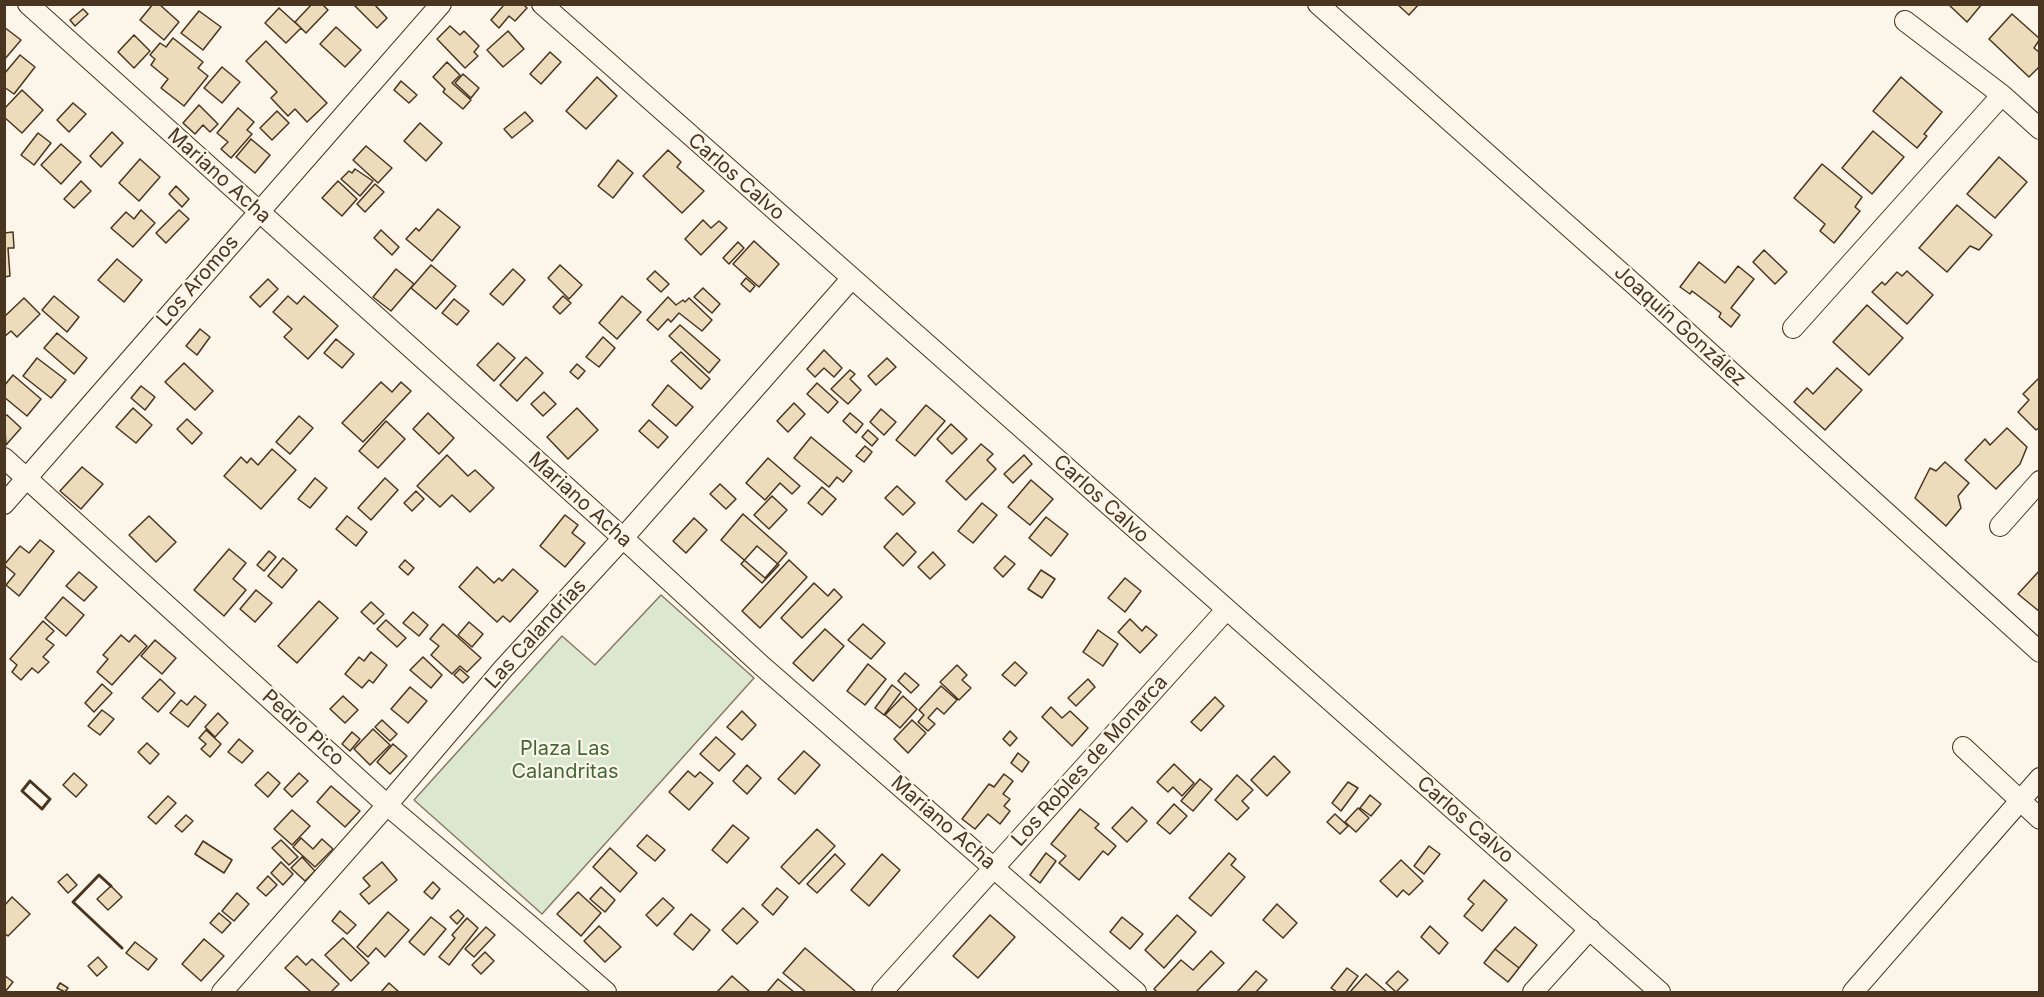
<!DOCTYPE html>
<html>
<head>
<meta charset="utf-8">
<style>
	body { margin:0 }
	#map { position:relative; width:2044px; height:997px; overflow:hidden; background:#fbf6e9; font-family:Inter,sans-serif }
	canvas { display:block }
	.frame { position:absolute; inset:0; border:6px solid #4a3520; pointer-events:none }
</style>
</head>
<body>
<div id="map">
<canvas width="2044" height="997"></canvas>
<div class="frame"></div>
</div>
<script>
const ctx = document.querySelector('canvas').getContext('2d');
ctx.lineJoin = 'round';
function fill(path, color) {
  ctx.fillStyle = color;
  ctx.fill(path, 'evenodd');
}
function shape(rows) {
  const path = new Path2D();
  for (const r of rows) {
    path.moveTo(r[0], r[1]);
    for (let i = 2; i < r.length; i += 2) path.lineTo(r[i], r[i + 1]);
  }
  return path;
}
function trace(path, color, width, dash) {
  ctx.strokeStyle = color;
  ctx.lineWidth = width;
  ctx.lineCap = dash ? 'butt' : 'round';
  ctx.setLineDash(dash || []);
  ctx.stroke(path);
}
function drawText(font, color, halo, rows, align = 'center') {
  ctx.font = font + ' Inter,sans-serif';
  ctx.lineWidth = 4.5;
  ctx.setLineDash([]);
  ctx.textBaseline = 'middle';
  ctx.strokeStyle = halo;
  ctx.fillStyle = color;
  for (const [text, x, y, turn = 0] of rows) {
    ctx.save();
    ctx.translate(x, y);
    ctx.rotate((+turn || 0) * Math.PI / 180);
    ctx.textAlign = isNaN(turn) ? turn : align;
    if (halo) ctx.strokeText(text, 0, 0);
    ctx.fillText(text, 0, 0);
    ctx.restore();
  }
}
const green = shape([
	[661,595,754,678,542,914,414,800,562,636,595,665,661,595]
]);
const building = shape([
	[153,4,159,4,179,22,164,40,140,20,153,4],
	[312,4,322,4,328,10,306,33,295,22,312,4],
	[374,4,387,18,377,28,354,5,374,4],
	[501,4,523,4,527,8,515,21,509,16,499,28,491,20,503,6,501,4],
	[1397,4,1419,4,1409,15,1397,4],
	[1948,4,1982,4,1967,22,1948,4],
	[279,8,301,28,286,43,265,23,279,8],
	[83,9,88,14,75,26,70,20,83,9],
	[199,11,221,27,203,50,181,33,199,11],
	[2012,14,2040,39,2034,48,2040,53,2040,66,2029,77,1989,39,2012,14],
	[450,26,460,35,464,31,479,46,474,52,478,56,465,68,437,39,450,26],
	[4,27,21,40,4,60,4,27],
	[336,27,361,50,345,67,320,44,336,27],
	[508,31,524,49,503,67,487,50,508,31],
	[134,35,150,51,134,68,118,52,134,35],
	[173,38,203,62,198,68,208,76,184,106,161,88,168,79,151,65,155,59,150,55,160,43,166,47,173,38],
	[266,41,327,103,307,122,295,109,288,116,271,98,277,92,246,61,266,41],
	[550,52,561,62,541,84,530,74,550,52],
	[20,55,35,67,14,94,4,87,4,74,20,55],
	[447,62,460,75,452,83,471,100,463,109,443,92,445,89,433,77,447,62],
	[222,67,240,82,222,103,204,88,222,67],
	[463,74,479,88,471,98,455,83,463,74],
	[597,77,617,96,586,129,566,111,597,77],
	[1901,77,1942,112,1924,134,1927,136,1917,148,1873,111,1901,77],
	[401,81,417,95,409,103,394,90,401,81],
	[22,90,43,110,22,133,4,117,4,109,22,90],
	[73,103,86,114,69,132,57,120,73,103],
	[199,105,218,124,210,132,203,125,195,134,183,123,199,105],
	[238,108,254,122,247,130,252,134,231,158,221,149,228,142,217,133,238,108],
	[277,111,289,123,272,140,260,128,277,111],
	[525,112,533,121,512,138,504,129,525,112],
	[420,123,442,143,426,161,404,141,420,123],
	[1873,131,1904,157,1872,194,1842,168,1873,131],
	[112,132,123,143,101,167,90,156,112,132],
	[38,133,51,143,34,165,21,155,38,133],
	[251,139,270,155,255,173,236,157,251,139],
	[61,144,81,162,61,184,41,165,61,144],
	[366,146,392,168,378,183,353,160,366,146],
	[668,150,681,162,677,167,704,191,682,213,643,176,668,150],
	[1999,157,2027,182,1995,218,1967,194,1999,157],
	[140,159,160,177,139,201,119,183,140,159],
	[618,160,633,173,613,198,598,186,618,160],
	[1822,164,1862,197,1855,207,1860,211,1834,243,1820,231,1825,224,1794,198,1822,164],
	[355,169,373,181,360,196,341,179,349,171,352,173,355,169],
	[81,181,91,191,74,208,64,199,81,181],
	[338,181,357,199,342,216,322,198,338,181],
	[375,184,384,192,365,212,357,204,375,184],
	[176,186,189,199,182,207,169,194,176,186],
	[1957,205,1992,235,1979,250,1970,246,1947,272,1919,248,1957,205],
	[438,209,460,227,432,261,406,239,416,228,419,231,438,209],
	[141,210,155,223,133,247,111,228,126,212,134,219,141,210],
	[179,210,189,219,166,243,156,233,179,210],
	[703,220,711,228,719,221,727,228,701,255,685,239,703,220],
	[381,230,399,247,392,255,374,238,381,230],
	[13,232,14,248,8,248,10,276,4,277,4,233,13,232],
	[754,241,779,264,759,287,733,264,754,241],
	[738,242,744,248,729,264,723,258,738,242],
	[1764,250,1787,272,1775,284,1753,262,1764,250],
	[117,259,142,280,124,302,98,280,117,259],
	[1699,262,1725,283,1738,266,1754,279,1731,308,1740,315,1731,327,1719,317,1721,313,1692,291,1690,294,1680,287,1699,262],
	[431,265,456,286,436,309,411,288,431,265],
	[560,265,582,285,569,299,548,278,560,265],
	[396,269,414,284,391,311,373,297,396,269],
	[513,269,525,280,503,305,490,294,513,269],
	[655,271,669,284,661,292,647,279,655,271],
	[1907,271,1933,295,1907,324,1872,292,1882,282,1885,285,1897,272,1902,276,1907,271],
	[746,278,755,286,750,292,741,284,746,278],
	[268,279,278,289,260,307,250,297,268,279],
	[703,288,720,304,712,313,694,297,703,288],
	[54,296,79,317,67,332,42,310,54,296],
	[288,296,297,304,304,296,338,326,308,359,284,337,292,329,273,312,288,296],
	[563,296,571,303,560,314,553,307,563,296],
	[622,296,641,312,617,339,599,323,622,296],
	[668,297,676,305,683,300,685,302,689,298,712,320,702,331,679,313,671,322,668,319,658,330,647,320,668,297],
	[24,298,40,314,17,337,11,331,4,337,4,317,24,298],
	[454,299,469,311,457,325,442,313,454,299],
	[1867,305,1903,338,1869,375,1833,342,1867,305],
	[680,325,720,360,709,373,669,336,680,325],
	[200,329,210,337,197,355,186,346,200,329],
	[57,333,87,358,74,374,44,348,57,333],
	[603,337,615,348,599,367,586,357,603,337],
	[336,339,354,354,342,368,324,353,336,339],
	[498,343,515,358,494,381,477,365,498,343],
	[824,350,842,368,834,377,824,368,815,377,807,369,824,350],
	[681,352,710,379,701,389,671,361,681,352],
	[526,357,543,373,517,401,500,385,526,357],
	[37,358,66,380,51,398,23,376,37,358],
	[887,358,896,367,876,385,868,376,887,358],
	[184,363,213,391,195,410,165,382,184,363],
	[577,364,585,371,578,379,570,372,577,364],
	[1837,368,1862,390,1825,430,1794,402,1807,388,1813,394,1837,368],
	[850,370,855,374,850,379,861,390,848,404,831,389,850,370],
	[13,375,41,399,27,416,4,397,4,386,13,375],
	[2040,377,2040,427,2036,430,2018,412,2029,400,2023,394,2040,377],
	[381,382,392,392,401,382,411,391,363,442,342,423,381,382],
	[817,383,838,402,828,413,807,394,817,383],
	[668,385,693,407,676,426,652,405,668,385],
	[141,386,155,397,145,410,131,398,141,386],
	[544,392,556,404,543,416,531,404,544,392],
	[794,403,805,414,788,432,777,421,794,403],
	[926,405,945,421,915,456,896,440,926,405],
	[133,408,152,425,136,443,116,427,133,408],
	[577,408,598,430,568,459,547,437,577,408],
	[881,409,896,422,884,435,870,422,881,409],
	[428,413,454,438,439,454,413,429,428,413],
	[850,413,863,424,856,433,843,421,850,413],
	[7,415,21,428,6,445,4,417,7,415],
	[299,416,313,428,290,454,276,442,299,416],
	[187,419,202,433,192,444,177,429,187,419],
	[649,420,668,437,658,448,639,431,649,420],
	[386,421,405,439,378,468,359,451,386,421],
	[951,424,967,439,952,454,937,439,951,424],
	[2007,428,2027,447,2020,464,1996,489,1965,460,1985,439,1990,445,2007,428],
	[868,430,878,439,872,446,862,437,868,430],
	[811,437,852,471,843,482,837,477,829,487,794,458,811,437],
	[981,444,993,454,987,460,996,469,966,500,946,481,981,444],
	[865,446,872,452,864,462,856,456,865,446],
	[272,449,296,470,261,509,224,476,241,457,247,463,251,458,258,465,272,449],
	[447,455,468,476,475,470,494,488,470,512,452,495,440,507,417,486,447,455],
	[1024,455,1032,464,1013,483,1004,474,1024,455],
	[768,458,800,486,792,494,780,483,765,500,746,483,768,458],
	[1945,462,1969,483,1958,496,1961,508,1946,526,1915,498,1930,468,1936,471,1945,462],
	[82,467,103,484,81,509,60,491,82,467],
	[315,478,327,488,310,508,298,499,315,478],
	[385,478,398,490,371,520,358,508,385,478],
	[1031,480,1053,499,1030,525,1008,507,1031,480],
	[720,484,736,499,726,509,710,494,720,484],
	[897,486,915,503,903,515,885,498,897,486],
	[822,487,836,499,822,515,808,503,822,487],
	[416,491,424,499,412,511,404,503,416,491],
	[772,496,787,510,769,529,754,515,772,496],
	[982,503,997,515,973,543,958,531,982,503],
	[743,514,787,553,765,578,721,540,743,514],
	[565,515,578,525,572,533,585,543,565,567,540,546,565,515],
	[149,516,176,542,156,562,129,535,149,516],
	[347,516,367,532,356,546,336,529,347,516],
	[1046,517,1068,534,1051,556,1029,538,1046,517],
	[694,518,707,530,686,553,673,541,694,518],
	[897,533,916,552,903,566,884,547,897,533],
	[40,540,54,551,19,596,6,585,15,574,4,565,20,546,29,553,40,540],
	[757,546,779,565,762,583,741,564,757,546],
	[229,549,246,563,233,579,246,590,224,616,194,590,229,549],
	[269,551,276,557,264,571,257,565,269,551],
	[933,552,945,565,930,579,918,567,933,552],
	[1005,556,1015,564,1003,577,994,568,1005,556],
	[283,558,297,570,282,588,268,576,283,558],
	[405,560,414,568,408,575,399,567,405,560],
	[789,560,807,577,760,628,742,611,789,560],
	[477,567,494,583,499,578,502,581,513,569,538,591,510,622,503,616,497,622,459,587,477,567],
	[1041,570,1055,579,1042,598,1028,589,1041,570],
	[2040,570,2040,612,2018,594,2040,570],
	[79,572,97,587,84,601,66,586,79,572],
	[1125,578,1141,591,1125,612,1108,598,1125,578],
	[814,583,828,596,834,589,842,597,802,638,781,618,814,583],
	[256,590,272,603,255,622,240,609,256,590],
	[63,597,84,615,66,636,45,618,63,597],
	[319,601,338,618,297,663,278,646,319,601],
	[371,602,384,614,374,624,361,612,371,602],
	[413,612,428,625,419,636,403,623,413,612],
	[1130,619,1142,631,1146,626,1157,635,1140,653,1118,632,1130,619],
	[386,620,406,638,397,647,377,629,386,620],
	[43,621,54,631,46,639,54,645,43,657,49,662,38,673,32,668,21,680,12,672,17,665,10,659,43,621],
	[469,622,483,634,472,647,458,635,469,622],
	[443,624,481,658,467,672,460,666,452,674,431,655,439,646,430,639,443,624],
	[863,624,885,643,871,659,848,640,863,624],
	[825,629,844,646,813,681,793,663,825,629],
	[1098,630,1118,644,1103,666,1083,652,1098,630],
	[121,635,129,642,135,635,147,646,112,685,97,672,108,659,103,655,121,635],
	[155,640,176,658,162,674,141,656,155,640],
	[371,652,387,665,373,683,369,680,362,688,345,674,359,657,364,661,371,652],
	[423,657,442,675,431,688,410,670,423,657],
	[1015,662,1027,673,1015,686,1002,675,1015,662],
	[868,664,886,679,865,705,847,691,868,664],
	[957,665,967,675,962,680,971,688,959,700,940,682,957,665],
	[460,669,469,677,463,683,454,675,460,669],
	[905,673,919,685,911,693,898,681,905,673],
	[160,679,175,693,158,712,142,698,160,679],
	[1088,679,1095,687,1076,706,1068,698,1088,679],
	[102,684,112,693,94,712,85,703,102,684],
	[892,685,901,692,884,715,875,708,892,685],
	[941,686,957,700,944,714,937,708,928,718,935,724,928,731,918,722,924,715,919,710,941,686],
	[410,687,427,701,408,723,391,709,410,687],
	[195,696,206,705,188,727,170,713,181,700,187,705,195,696],
	[343,696,358,710,345,723,330,709,343,696],
	[903,696,917,709,900,728,885,715,903,696],
	[1215,697,1224,706,1201,731,1191,722,1215,697],
	[1051,707,1062,718,1070,711,1088,728,1072,746,1042,717,1051,707],
	[102,710,114,719,100,735,88,726,102,710],
	[742,711,756,725,742,740,727,727,742,711],
	[218,713,228,723,215,737,205,727,218,713],
	[382,720,397,734,390,741,375,727,382,720],
	[912,720,926,733,908,753,894,739,912,720],
	[373,729,390,745,370,765,354,749,373,729],
	[206,730,221,744,210,757,201,749,206,744,199,738,206,730],
	[1010,731,1017,738,1010,746,1003,739,1010,731],
	[352,732,360,739,350,751,342,744,352,732],
	[716,737,735,754,719,771,700,754,716,737],
	[239,739,253,751,242,763,228,752,239,739],
	[147,743,159,754,150,764,138,752,147,743],
	[393,744,407,756,390,774,377,762,393,744],
	[804,751,820,765,795,794,778,779,804,751],
	[1018,753,1029,762,1022,772,1011,763,1018,753],
	[1274,756,1290,772,1267,796,1251,780,1274,756],
	[1174,764,1194,783,1182,796,1173,787,1168,792,1157,782,1174,764],
	[747,765,761,778,747,794,733,781,747,765],
	[688,771,695,777,700,772,713,783,689,810,669,792,688,771],
	[268,772,280,783,268,797,255,785,268,772],
	[74,773,87,785,76,797,63,785,74,773],
	[299,773,308,781,292,797,284,789,299,773],
	[1004,774,1013,781,1003,794,1010,799,1004,806,1010,811,1000,824,988,814,975,829,962,819,989,784,994,787,1004,774],
	[1237,775,1253,790,1242,801,1249,808,1237,820,1215,800,1237,775],
	[1200,779,1212,789,1193,811,1181,801,1200,779],
	[1348,782,1358,788,1341,811,1332,803,1348,782],
	[331,786,360,811,345,827,317,802,331,786],
	[1370,795,1381,804,1371,816,1360,808,1370,795],
	[168,796,176,803,156,824,148,817,168,796],
	[1174,804,1187,816,1170,834,1157,823,1174,804],
	[1132,807,1147,821,1127,842,1112,828,1132,807],
	[1358,808,1369,818,1356,832,1345,822,1358,808],
	[1080,809,1099,824,1095,828,1116,846,1108,855,1103,851,1079,880,1059,863,1066,856,1051,844,1080,809],
	[292,810,310,826,292,845,274,829,292,810],
	[1335,814,1348,826,1340,834,1327,822,1335,814],
	[186,815,193,821,182,832,175,826,186,815],
	[733,825,749,838,727,863,712,850,733,825],
	[817,829,835,846,799,884,781,867,817,829],
	[647,835,665,850,655,861,637,846,647,835],
	[301,838,313,849,322,839,333,849,315,867,293,847,301,838],
	[281,840,298,857,289,865,272,848,281,840],
	[203,841,232,860,224,873,195,854,203,841],
	[1429,846,1440,854,1424,874,1414,866,1429,846],
	[610,848,637,873,620,892,593,867,610,848],
	[1046,853,1056,861,1040,883,1030,875,1046,853],
	[1229,853,1236,859,1231,865,1245,877,1211,916,1189,898,1229,853],
	[835,854,845,864,817,893,807,884,835,854],
	[882,854,900,870,869,906,851,890,882,854],
	[302,857,315,871,305,881,291,868,302,857],
	[1401,860,1423,881,1409,895,1403,890,1397,897,1380,881,1401,860],
	[281,862,293,874,283,885,271,873,281,862],
	[382,862,397,880,369,904,360,894,370,886,363,878,382,862],
	[67,874,77,885,68,893,58,882,67,874],
	[268,876,277,885,266,896,257,888,268,876],
	[1484,880,1507,900,1482,931,1464,916,1474,904,1468,899,1484,880],
	[433,882,440,889,432,899,424,892,433,882],
	[111,886,122,897,108,910,97,899,111,886],
	[601,887,615,900,605,912,590,899,601,887],
	[777,888,788,897,773,915,762,905,777,888],
	[578,892,601,913,581,936,557,914,578,892],
	[237,893,249,904,234,921,222,911,237,893],
	[12,897,30,914,8,936,4,933,4,906,12,897],
	[663,898,674,908,657,926,646,915,663,898],
	[1277,904,1297,923,1283,938,1263,920,1277,904],
	[743,908,758,922,737,944,722,930,743,908],
	[458,910,464,916,457,924,450,917,458,910],
	[340,911,356,925,347,934,332,921,340,911],
	[388,912,409,930,385,957,376,948,368,957,357,947,388,912],
	[219,913,231,923,222,933,210,923,219,913],
	[691,914,710,930,693,950,674,934,691,914],
	[990,915,1015,937,978,978,953,956,990,915],
	[1177,915,1196,932,1164,968,1145,950,1177,915],
	[431,917,446,929,424,955,409,942,431,917],
	[1122,917,1143,934,1130,949,1110,932,1122,917],
	[467,918,478,928,449,965,439,957,455,938,452,935,467,918],
	[599,926,621,947,605,962,584,941,599,926],
	[1430,926,1448,943,1439,954,1421,937,1430,926],
	[486,927,495,935,474,957,465,949,486,927],
	[1515,927,1537,945,1519,968,1495,949,1515,927],
	[343,938,369,963,351,981,325,955,343,938],
	[204,939,224,956,201,981,182,964,204,939],
	[135,942,157,959,148,970,126,953,135,942],
	[805,948,855,991,854,992,806,992,783,973,805,948],
	[1495,949,1519,968,1508,982,1484,963,1495,949],
	[1211,951,1224,963,1196,992,1157,992,1154,989,1181,960,1193,970,1211,951],
	[485,952,494,961,481,974,472,965,485,952],
	[297,956,306,965,312,959,339,984,331,992,311,992,285,968,297,956],
	[98,957,107,967,97,976,88,966,98,957],
	[1347,968,1358,976,1346,992,1337,992,1331,988,1347,968],
	[1256,971,1267,980,1256,992,1237,992,1256,971],
	[1398,971,1408,980,1396,992,1386,983,1398,971],
	[1366,974,1387,992,1350,992,1366,974],
	[4,975,13,982,5,992,4,992,4,975],
	[732,976,750,992,717,992,732,976],
	[778,979,794,992,767,992,778,979],
	[60,983,68,988,65,992,57,988,60,983],
	[389,983,399,992,381,992,389,983]
]);
const street = shape([
	[28,4,623,538,762,666,1136,992],
	[542,4,1660,992],
	[1318,4,1636,286,2040,652],
	[1905,21,2002,95,2040,129],
	[1793,328,2002,95],
	[4,458,387,805,529,925,606,992],
	[4,504,441,4],
	[2000,526,2040,481],
	[1963,747,2040,819],
	[222,992,387,805,503,669,623,538,852,278],
	[882,992,1226,610],
	[1533,992,1590,929],
	[1853,992,2040,778]
]);
const wall = shape([
	[30,781,50,799,42,809,22,791,30,781],
	[111,886,99,875,73,902,122,948]
]);
const streetNames = [
	["Mariano Acha",219,176,42],
	["Carlos Calvo",736,177,41],
	["Los Aromos",198,281,-49],
	["Joaquín González",1680,326,42],
	["Carlos Calvo",1101,499,42],
	["Mariano Acha",580,500,42],
	["Las Calandrias",536,634,-48],
	["Pedro Pico",303,728,42],
	["Los Robles de Monarca",1090,761,-48],
	["Carlos Calvo",1465,820,41],
	["Mariano Acha",943,823,41]
];
const parkNames = [
	["Plaza Las",565,749],
	["Calandritas",565,772]
];
fill(green, '#dce7d0');
trace(green, '#887966', 1.5);
fill(building, '#ecdcbc');
trace(building, '#4a3520', 1.5);
trace(street, '#4a3520', 22);
trace(street, '#fbf6e9', 20);
trace(wall, '#4a3520', 3);
drawText('20px', '#4a3520', '#fbf6e9', streetNames);
drawText('20px', '#436837', '#fbf6e9', parkNames);
</script>
</body>
</html>
